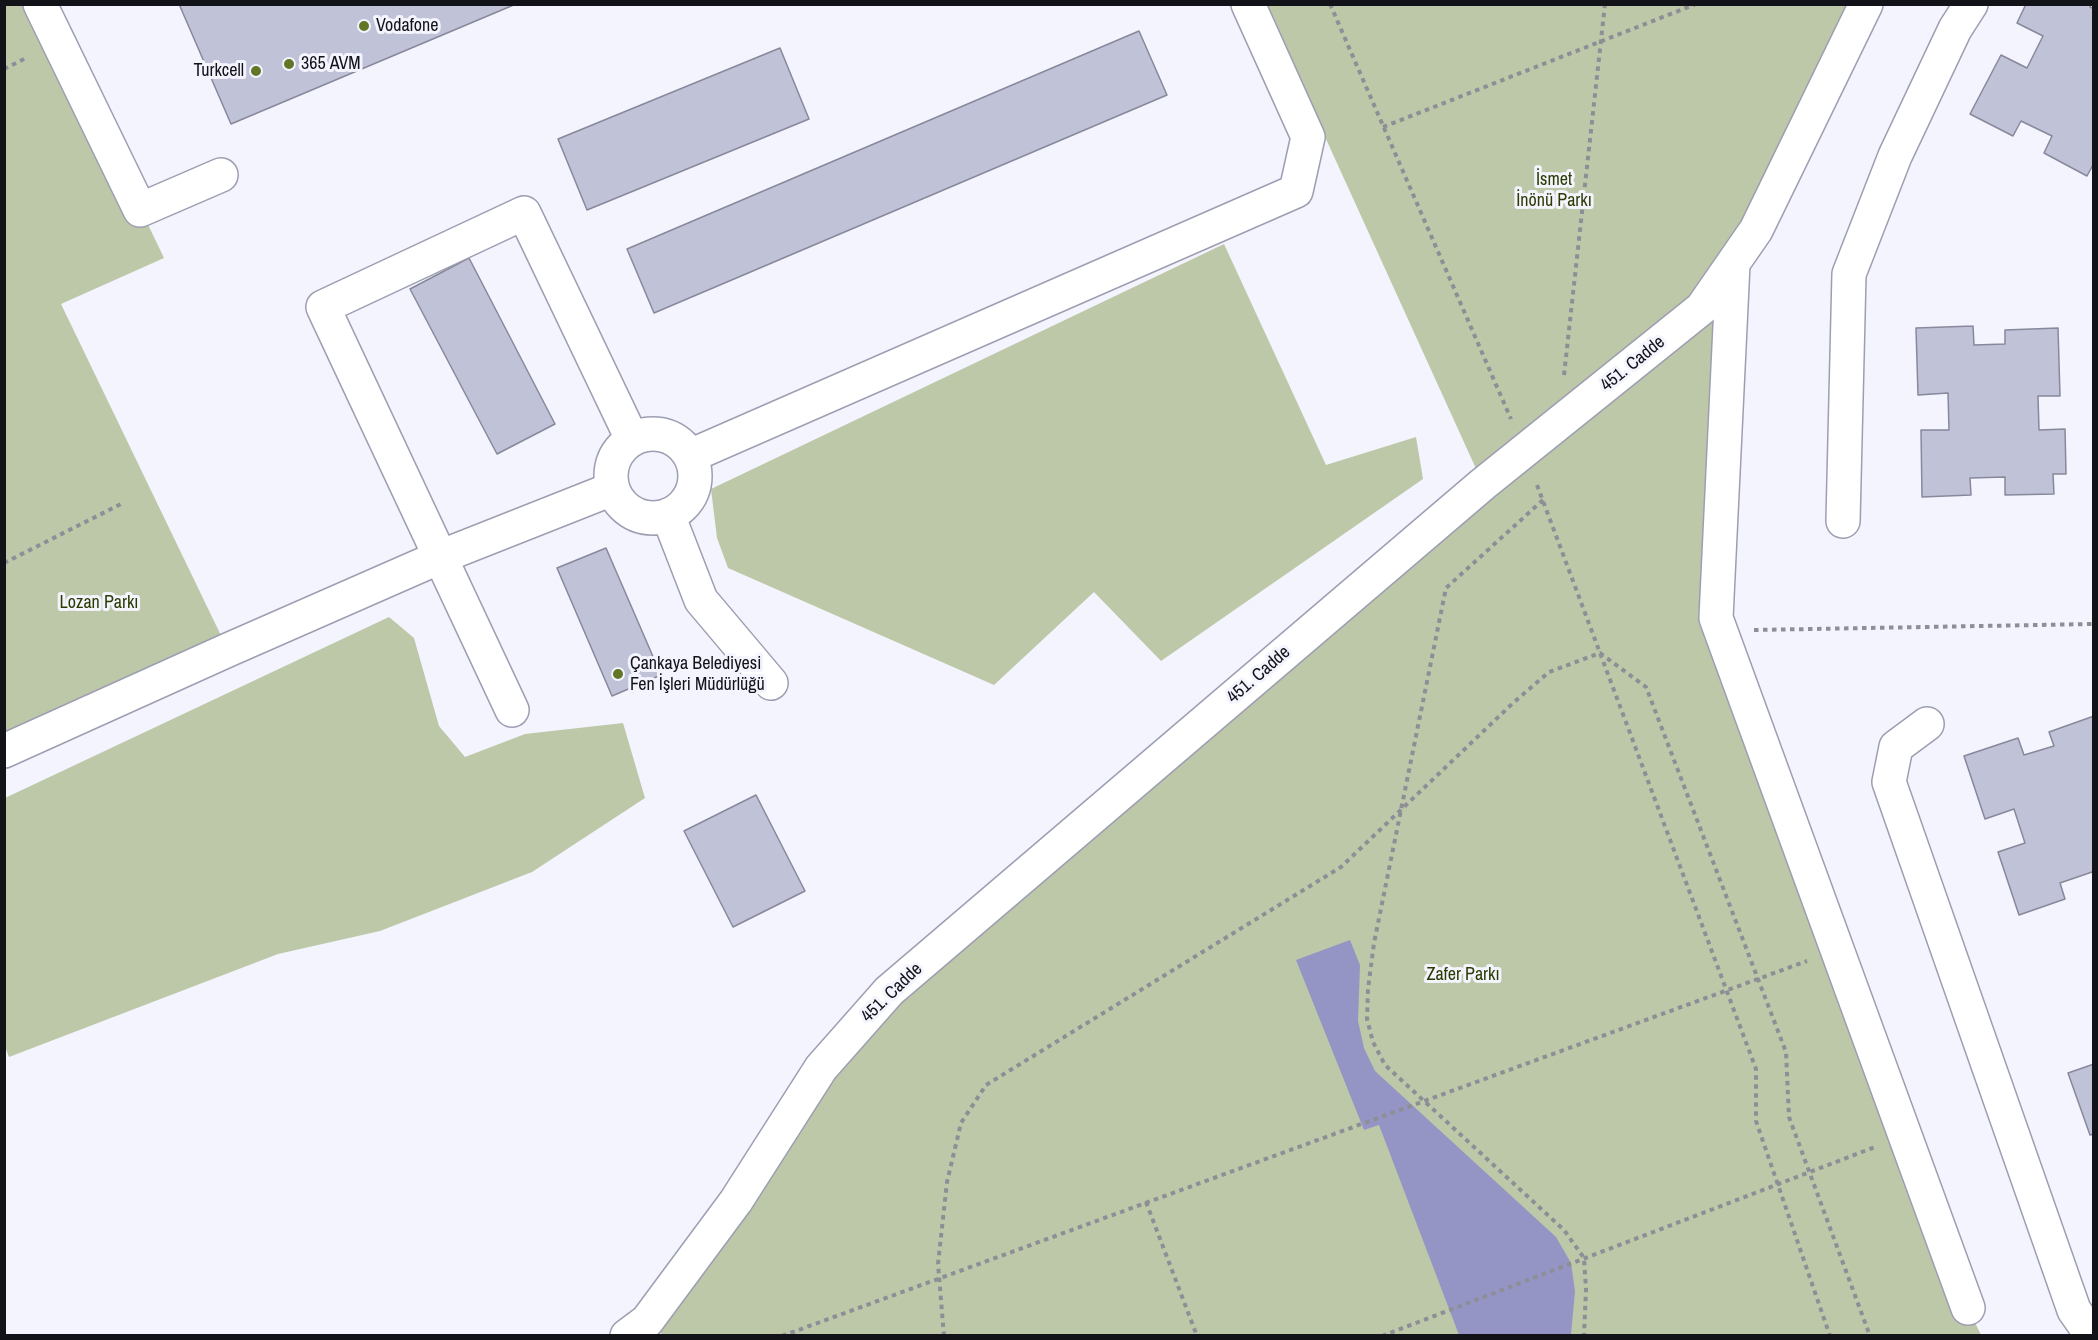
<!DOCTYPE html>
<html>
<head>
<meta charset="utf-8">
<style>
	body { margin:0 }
	#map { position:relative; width:2098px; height:1340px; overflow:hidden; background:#f3f4fd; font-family:"Archivo Narrow",sans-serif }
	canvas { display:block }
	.frame { position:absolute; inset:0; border:6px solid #121219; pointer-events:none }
</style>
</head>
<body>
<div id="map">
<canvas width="2098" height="1340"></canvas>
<div class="frame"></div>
</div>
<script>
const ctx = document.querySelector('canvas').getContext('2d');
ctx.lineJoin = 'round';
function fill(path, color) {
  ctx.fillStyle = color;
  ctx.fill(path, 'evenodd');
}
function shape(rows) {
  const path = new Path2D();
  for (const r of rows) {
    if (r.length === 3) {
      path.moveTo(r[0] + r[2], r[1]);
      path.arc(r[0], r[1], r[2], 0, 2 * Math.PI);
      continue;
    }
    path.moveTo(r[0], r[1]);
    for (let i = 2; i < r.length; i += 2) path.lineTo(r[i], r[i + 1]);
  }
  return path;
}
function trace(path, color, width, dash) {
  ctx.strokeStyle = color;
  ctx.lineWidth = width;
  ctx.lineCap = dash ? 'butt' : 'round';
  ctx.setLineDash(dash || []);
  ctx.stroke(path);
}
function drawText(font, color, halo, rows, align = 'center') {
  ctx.font = font + ' "Archivo Narrow",sans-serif';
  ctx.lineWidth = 6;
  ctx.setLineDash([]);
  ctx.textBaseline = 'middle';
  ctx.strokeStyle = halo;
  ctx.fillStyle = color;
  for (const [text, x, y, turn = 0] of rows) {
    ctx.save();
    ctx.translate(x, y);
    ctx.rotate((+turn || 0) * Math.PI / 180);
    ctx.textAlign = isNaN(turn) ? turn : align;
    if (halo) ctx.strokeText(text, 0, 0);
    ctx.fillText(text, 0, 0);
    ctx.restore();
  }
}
const green = shape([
	[4,5,43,5,164,258,61,304,228,650,4,751],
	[1265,5,1866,5,1733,264,1716,618,1968,1308,1981,1335,664,1336,647,1321,821,1068,1483,484],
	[1224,244,1326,465,1416,437,1423,479,1161,661,1094,592,994,685,728,568,717,538,711,489],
	[389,617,414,638,439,726,465,757,525,734,623,723,645,798,532,872,380,931,278,954,9,1057,4,1044,5,798]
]);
const water = shape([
	[1350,940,1360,965,1358,1021,1364,1048,1375,1071,1556,1237,1571,1263,1575,1291,1571,1335,1459,1335,1379,1125,1364,1130,1296,960]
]);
const building = shape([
	[179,4,516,4,231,124,179,4],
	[2026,4,2091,4,2090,7,2094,9,2094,163,2087,176,2044,153,2052,136,2021,121,2013,136,1970,114,2001,55,2027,68,2043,36,2017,23,2026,4],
	[1139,31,1167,95,654,313,627,249,1139,31],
	[780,48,809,119,587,210,558,139,780,48],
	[469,258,555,424,497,454,410,289,469,258],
	[1973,326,1974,345,2005,344,2005,330,2058,328,2060,396,2038,396,2039,430,2065,429,2066,474,2053,474,2054,494,2005,495,2005,477,1970,478,1971,495,1922,497,1921,430,1949,430,1948,393,1918,395,1916,328,1973,326],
	[606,548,661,675,612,696,557,568,606,548],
	[2094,716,2094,875,2092,872,2060,883,2065,899,2019,915,1998,852,2025,843,2014,809,1985,819,1964,756,2018,738,2024,755,2054,746,2049,732,2094,716],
	[756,795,805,891,733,927,684,831,756,795],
	[2094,1064,2094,1134,2090,1135,2068,1073,2094,1064]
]);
const path = shape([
	[1330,4,1511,419],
	[4,69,28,57],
	[1383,127,1696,4],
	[1564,375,1605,4],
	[1537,485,1756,1069,1756,1121,1830,1336],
	[1543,500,1446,588,1374,943,1368,989,1367,1019,1373,1042,1385,1065,1564,1230,1584,1258,1586,1289,1584,1336],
	[4,563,121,504],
	[1754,630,2094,624],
	[1146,1202,1197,1336],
	[782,1336,1807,961],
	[944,1336,938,1264,947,1182,961,1123,986,1085,1341,867,1513,703,1549,672,1600,653,1646,687,1786,1052,1789,1117,1870,1336],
	[1382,1336,1875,1147]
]);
const minor = shape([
	[40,4,140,210,221,175],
	[1733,264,1716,618,1968,1308],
	[653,476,42],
	[690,456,1296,191,1308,137,1248,4],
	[668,515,701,600,771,683],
	[1843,521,1849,274,1895,156,1955,29,1971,4],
	[512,710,323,307,524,213,632,439],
	[1927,724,1896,747,1889,782,2074,1310,2092,1336],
	[4,751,228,650,440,557,612,489],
	[627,1336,647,1321,736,1201,821,1068,889,991,1483,484,1702,308,1756,230,1866,4]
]);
const markers = [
	[364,26,6,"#617627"],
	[289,64,6,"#617627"],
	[256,71,6,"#617627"],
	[618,674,6,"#617627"]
];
const poiNames = [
	["Vodafone",376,26],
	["365 AVM",301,64],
	["Turkcell",244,71,"right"],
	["Çankaya Belediyesi",630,664],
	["Fen İşleri Müdürlüğü",630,685]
];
const parkNames = [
	["İsmet",1554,180],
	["İnönü Parkı",1554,201],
	["Lozan Parkı",99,603],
	["Zafer Parkı",1463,975]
];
const streetNames = [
	["451. Cadde",1633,364,-39],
	["451. Cadde",1259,675,-41],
	["451. Cadde",892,993,-44]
];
fill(green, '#bdc8a9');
fill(water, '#9495c4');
fill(building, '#c0c2d7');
trace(building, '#87889b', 1.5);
trace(minor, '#9d9eb2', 36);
trace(path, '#8e8e96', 4, [4.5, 4.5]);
trace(minor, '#fff', 33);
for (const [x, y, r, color] of markers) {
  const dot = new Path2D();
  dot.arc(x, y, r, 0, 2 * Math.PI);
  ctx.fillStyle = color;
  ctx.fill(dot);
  trace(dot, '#f3f4fd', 2);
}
drawText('18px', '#121219', '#f3f4fd', poiNames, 'left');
drawText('18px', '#2d3b02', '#f3f4fd', parkNames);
drawText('18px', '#121219', '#f3f4fd', streetNames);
</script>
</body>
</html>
